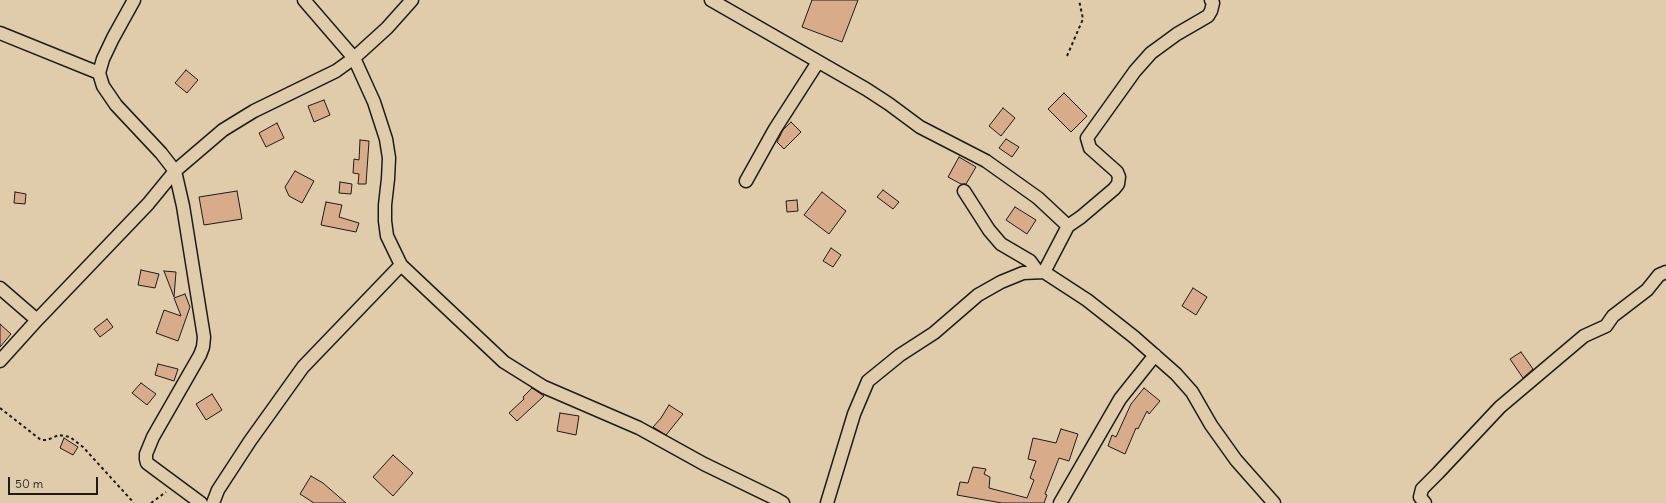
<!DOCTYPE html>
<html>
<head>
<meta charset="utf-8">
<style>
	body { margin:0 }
	#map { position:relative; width:1666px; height:503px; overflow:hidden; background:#e0ccab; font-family:Delius,sans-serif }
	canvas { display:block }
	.scale { position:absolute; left:8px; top:477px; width:90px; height:18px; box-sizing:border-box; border:2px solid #1c1c1c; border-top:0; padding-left:5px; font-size:12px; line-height:14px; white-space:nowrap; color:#1c1c1c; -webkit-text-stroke:3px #e0ccab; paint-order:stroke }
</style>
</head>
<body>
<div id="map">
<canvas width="1666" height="503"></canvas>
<div class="scale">50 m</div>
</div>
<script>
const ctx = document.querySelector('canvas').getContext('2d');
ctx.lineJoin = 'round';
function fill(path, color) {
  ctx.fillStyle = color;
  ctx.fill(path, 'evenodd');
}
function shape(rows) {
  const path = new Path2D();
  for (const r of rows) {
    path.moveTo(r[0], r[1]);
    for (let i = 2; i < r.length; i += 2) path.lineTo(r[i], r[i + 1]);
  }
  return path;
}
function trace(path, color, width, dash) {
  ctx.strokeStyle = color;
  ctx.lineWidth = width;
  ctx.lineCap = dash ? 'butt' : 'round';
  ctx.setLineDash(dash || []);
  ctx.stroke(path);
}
const building = shape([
	[812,0,858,0,842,42,802,27,812,0],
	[186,70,198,80,187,93,175,83,186,70],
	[1064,93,1087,116,1071,132,1048,109,1064,93],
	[324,100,330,115,314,122,308,106,324,100],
	[1003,108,1015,118,1001,136,989,126,1003,108],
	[791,122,801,132,784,149,777,142,783,130,791,122],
	[277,123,284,138,266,147,259,133,277,123],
	[1006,139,1019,147,1012,157,999,148,1006,139],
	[360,140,369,141,366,184,358,184,359,174,353,173,354,159,359,160,360,140],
	[959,157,976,167,966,184,961,184,948,177,959,157],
	[295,171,314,181,302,203,289,196,285,187,295,171],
	[340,182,352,184,351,194,339,193,340,182],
	[883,190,899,202,893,209,877,197,883,190],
	[237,191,242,219,204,225,199,197,237,191],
	[15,192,26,194,25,204,14,203,15,192],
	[822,192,846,211,829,234,804,215,822,192],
	[797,200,798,211,787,212,786,201,797,200],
	[326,202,342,205,339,217,359,223,356,232,321,225,326,202],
	[1015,207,1036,220,1027,234,1006,220,1015,207],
	[831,248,841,255,833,267,823,261,831,248],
	[141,270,159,274,155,288,138,285,141,270],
	[164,271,176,272,174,297,164,271],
	[1193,288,1207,297,1196,315,1182,306,1193,288],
	[185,294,190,307,178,341,156,333,164,310,181,316,174,298,185,294],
	[107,319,113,327,100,337,94,329,107,319],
	[0,324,11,334,0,347,0,324],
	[1521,352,1533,369,1523,378,1510,359,1521,352],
	[158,364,178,369,174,381,155,375,158,364],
	[141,383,156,394,147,405,132,393,141,383],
	[532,388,544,396,517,421,509,413,524,399,523,397,532,388],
	[1144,388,1160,401,1149,414,1147,411,1138,429,1136,428,1125,454,1108,446,1112,435,1116,437,1131,404,1144,388],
	[212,394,222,410,206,420,196,404,212,394],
	[669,405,683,414,666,435,653,427,661,418,669,405],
	[560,413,579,416,576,435,557,431,560,413],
	[1061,429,1078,434,1069,461,1059,458,1045,494,1047,495,1044,503,1002,503,957,495,960,482,968,483,973,467,986,469,984,474,990,477,989,488,1027,498,1034,480,1030,478,1036,461,1028,459,1033,438,1056,443,1061,429],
	[64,438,78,447,73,455,60,448,64,438],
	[393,455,413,473,393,496,373,477,393,455],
	[311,476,323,483,346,503,314,503,300,494,311,476]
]);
const path = shape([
	[1067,56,1083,19,1079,0],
	[0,408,41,440,47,440,59,435,70,437,83,447,134,503],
	[151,503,166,492]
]);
const minor = shape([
	[134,0,113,38,103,59,99,73,103,86,116,105,161,153,175,171,183,206,204,337,203,347,200,355,153,437,146,454,146,459,147,463,155,469,201,503],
	[304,0,354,58,374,102,386,139,389,158,388,179,385,205,385,221,387,236,401,265,504,362,544,387,639,428,704,464,776,499,783,503],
	[711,0,866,89,889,104,920,127,986,161,1038,198,1068,226],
	[0,33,99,73],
	[746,181,775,129,818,62],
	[964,191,989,230,1001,244,1030,261,1038,272],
	[1044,272,1087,300,1134,337,1176,374,1192,392,1211,425,1236,460,1274,503],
	[0,288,37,320],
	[0,361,37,320,148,204,175,171,223,130,254,111,336,71,354,58,387,28,412,0],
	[213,503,218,490,250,441,303,367,401,265],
	[827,503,854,414,868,381,900,355,934,333,978,295,1001,282,1023,273,1044,272,1068,226,1081,217,1114,189,1118,184,1119,177,1117,172,1090,148,1087,138,1135,71,1151,53,1177,34,1208,16,1211,11,1213,3,1211,0],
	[1060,503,1120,399,1155,355],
	[1425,503,1420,497,1422,489,1438,473,1500,407,1584,336,1606,326,1613,316,1647,290,1659,275,1666,272]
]);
fill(building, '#d8ac8b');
trace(building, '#1c1c1c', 1);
trace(minor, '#1c1c1c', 15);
trace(path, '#1c1c1c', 2, [3, 3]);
trace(minor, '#e0ccab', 12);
</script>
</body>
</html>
